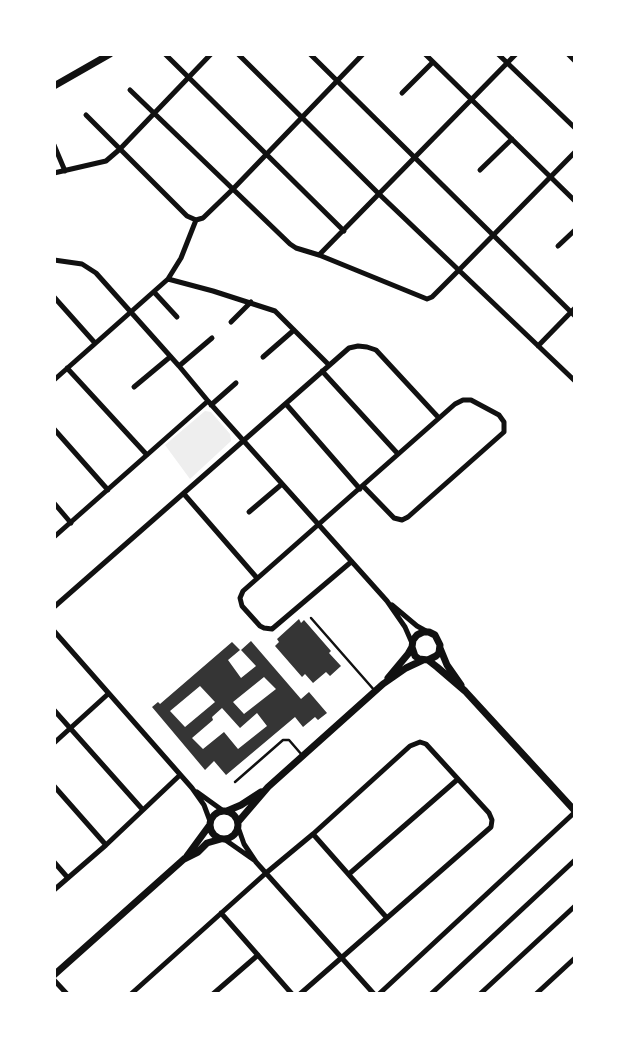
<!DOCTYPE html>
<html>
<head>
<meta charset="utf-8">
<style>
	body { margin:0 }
	#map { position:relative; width:629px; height:1048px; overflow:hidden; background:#fff; font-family:Montserrat,sans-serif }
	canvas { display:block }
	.frame { position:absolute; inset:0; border:56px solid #fff; pointer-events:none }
</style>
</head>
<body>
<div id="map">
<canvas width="629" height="1048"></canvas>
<div class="frame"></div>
</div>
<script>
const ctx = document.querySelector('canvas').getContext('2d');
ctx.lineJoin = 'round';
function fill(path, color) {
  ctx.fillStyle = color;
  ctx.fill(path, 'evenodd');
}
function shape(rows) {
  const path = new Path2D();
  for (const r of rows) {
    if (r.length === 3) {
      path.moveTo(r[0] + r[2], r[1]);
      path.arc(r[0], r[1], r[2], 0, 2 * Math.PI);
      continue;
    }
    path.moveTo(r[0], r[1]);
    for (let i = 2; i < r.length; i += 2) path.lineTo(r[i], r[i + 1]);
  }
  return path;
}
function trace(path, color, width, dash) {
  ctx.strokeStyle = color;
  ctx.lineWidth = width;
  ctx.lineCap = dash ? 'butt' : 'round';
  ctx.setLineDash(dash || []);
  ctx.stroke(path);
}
const green = shape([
	[205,411,211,412,230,434,231,441,190,479,165,445]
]);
const building = shape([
	[299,619,301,623,304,620,331,651,329,653,341,666,330,676,326,672,313,683,305,674,302,677,275,646,279,642,277,639],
	[251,641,301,699,309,692,327,713,318,720,315,717,303,727,295,717,226,775,214,761,205,770,152,707,158,702,160,704,232,642,240,650,228,660,241,678,256,666,241,650],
	[264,677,276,689,244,714,233,702],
	[200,686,215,702,185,727,170,711],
	[222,708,240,728,257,713,267,726,238,749,224,732,203,749,192,738,213,720,212,717]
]);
const service = shape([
	[311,618,375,691],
	[235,782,283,740,289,740,302,755]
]);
const minor = shape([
	[165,54,344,231],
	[238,54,379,194,575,381],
	[310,54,575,316],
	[425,54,575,201],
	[498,54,575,128],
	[568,54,575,61],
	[130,90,290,244,296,248,319,255,427,299,432,297,458,271,575,152],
	[402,93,433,62],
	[86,115,187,216,196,220,203,218,233,189,363,54],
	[54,145,65,171],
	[480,170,512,139],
	[54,173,106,161,120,149,211,54],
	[558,246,575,230],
	[319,255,516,54],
	[54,260,82,264,96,273,179,366,208,401,387,601,405,627,412,643],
	[168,279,181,258,196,220],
	[154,292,177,317],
	[54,297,95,343],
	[231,322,251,302],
	[538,346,575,308],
	[263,357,294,330],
	[179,366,212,338],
	[67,368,147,455],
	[322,371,398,454],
	[54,380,168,279,213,291,275,311,329,365],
	[134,387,170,357],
	[286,404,360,489],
	[211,405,236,383],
	[54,429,108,490],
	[184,494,257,578],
	[54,503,71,523],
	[249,512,282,484],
	[54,537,208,401],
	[351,562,272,629,264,628,260,626,242,606,240,598,243,591,455,404,463,400,471,400,499,415,504,422,504,432,408,517,402,520,394,518,363,486],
	[392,605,417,626,426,631],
	[54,607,349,348,358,346,367,347,376,350,438,417],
	[54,631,192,788,204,805,210,821],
	[54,710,143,810],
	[54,743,108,694],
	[54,786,106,845],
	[197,792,222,810],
	[238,827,244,844,256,862,374,994],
	[313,834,387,918],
	[224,839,254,860],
	[54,862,68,878],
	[349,874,458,779],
	[54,890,106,845,180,775],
	[221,913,292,994],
	[54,980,67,994],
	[131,994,266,873,313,834,410,746,420,742,426,744,489,813,492,820,491,827,300,994],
	[213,994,258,955],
	[379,994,575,812],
	[431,994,575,860],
	[480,994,575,906],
	[536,994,575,958]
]);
const tertiary = shape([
	[54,86,110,54],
	[440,648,447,665,461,685],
	[428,660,436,656,439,653,440,645,435,635,429,632,423,632,417,635,413,640,412,647,415,656,419,659,428,660,437,667,465,691,575,811],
	[388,678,408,654,412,647],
	[224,825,14],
	[227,811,241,805,261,792],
	[238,822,268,787,383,684,406,668,423,660],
	[187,856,209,826],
	[54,975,184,859,198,852,207,843,221,839]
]);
fill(green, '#eee');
fill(building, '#353535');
trace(service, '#111', 2.5);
trace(minor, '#111', 5);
trace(tertiary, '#111', 7);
</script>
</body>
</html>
